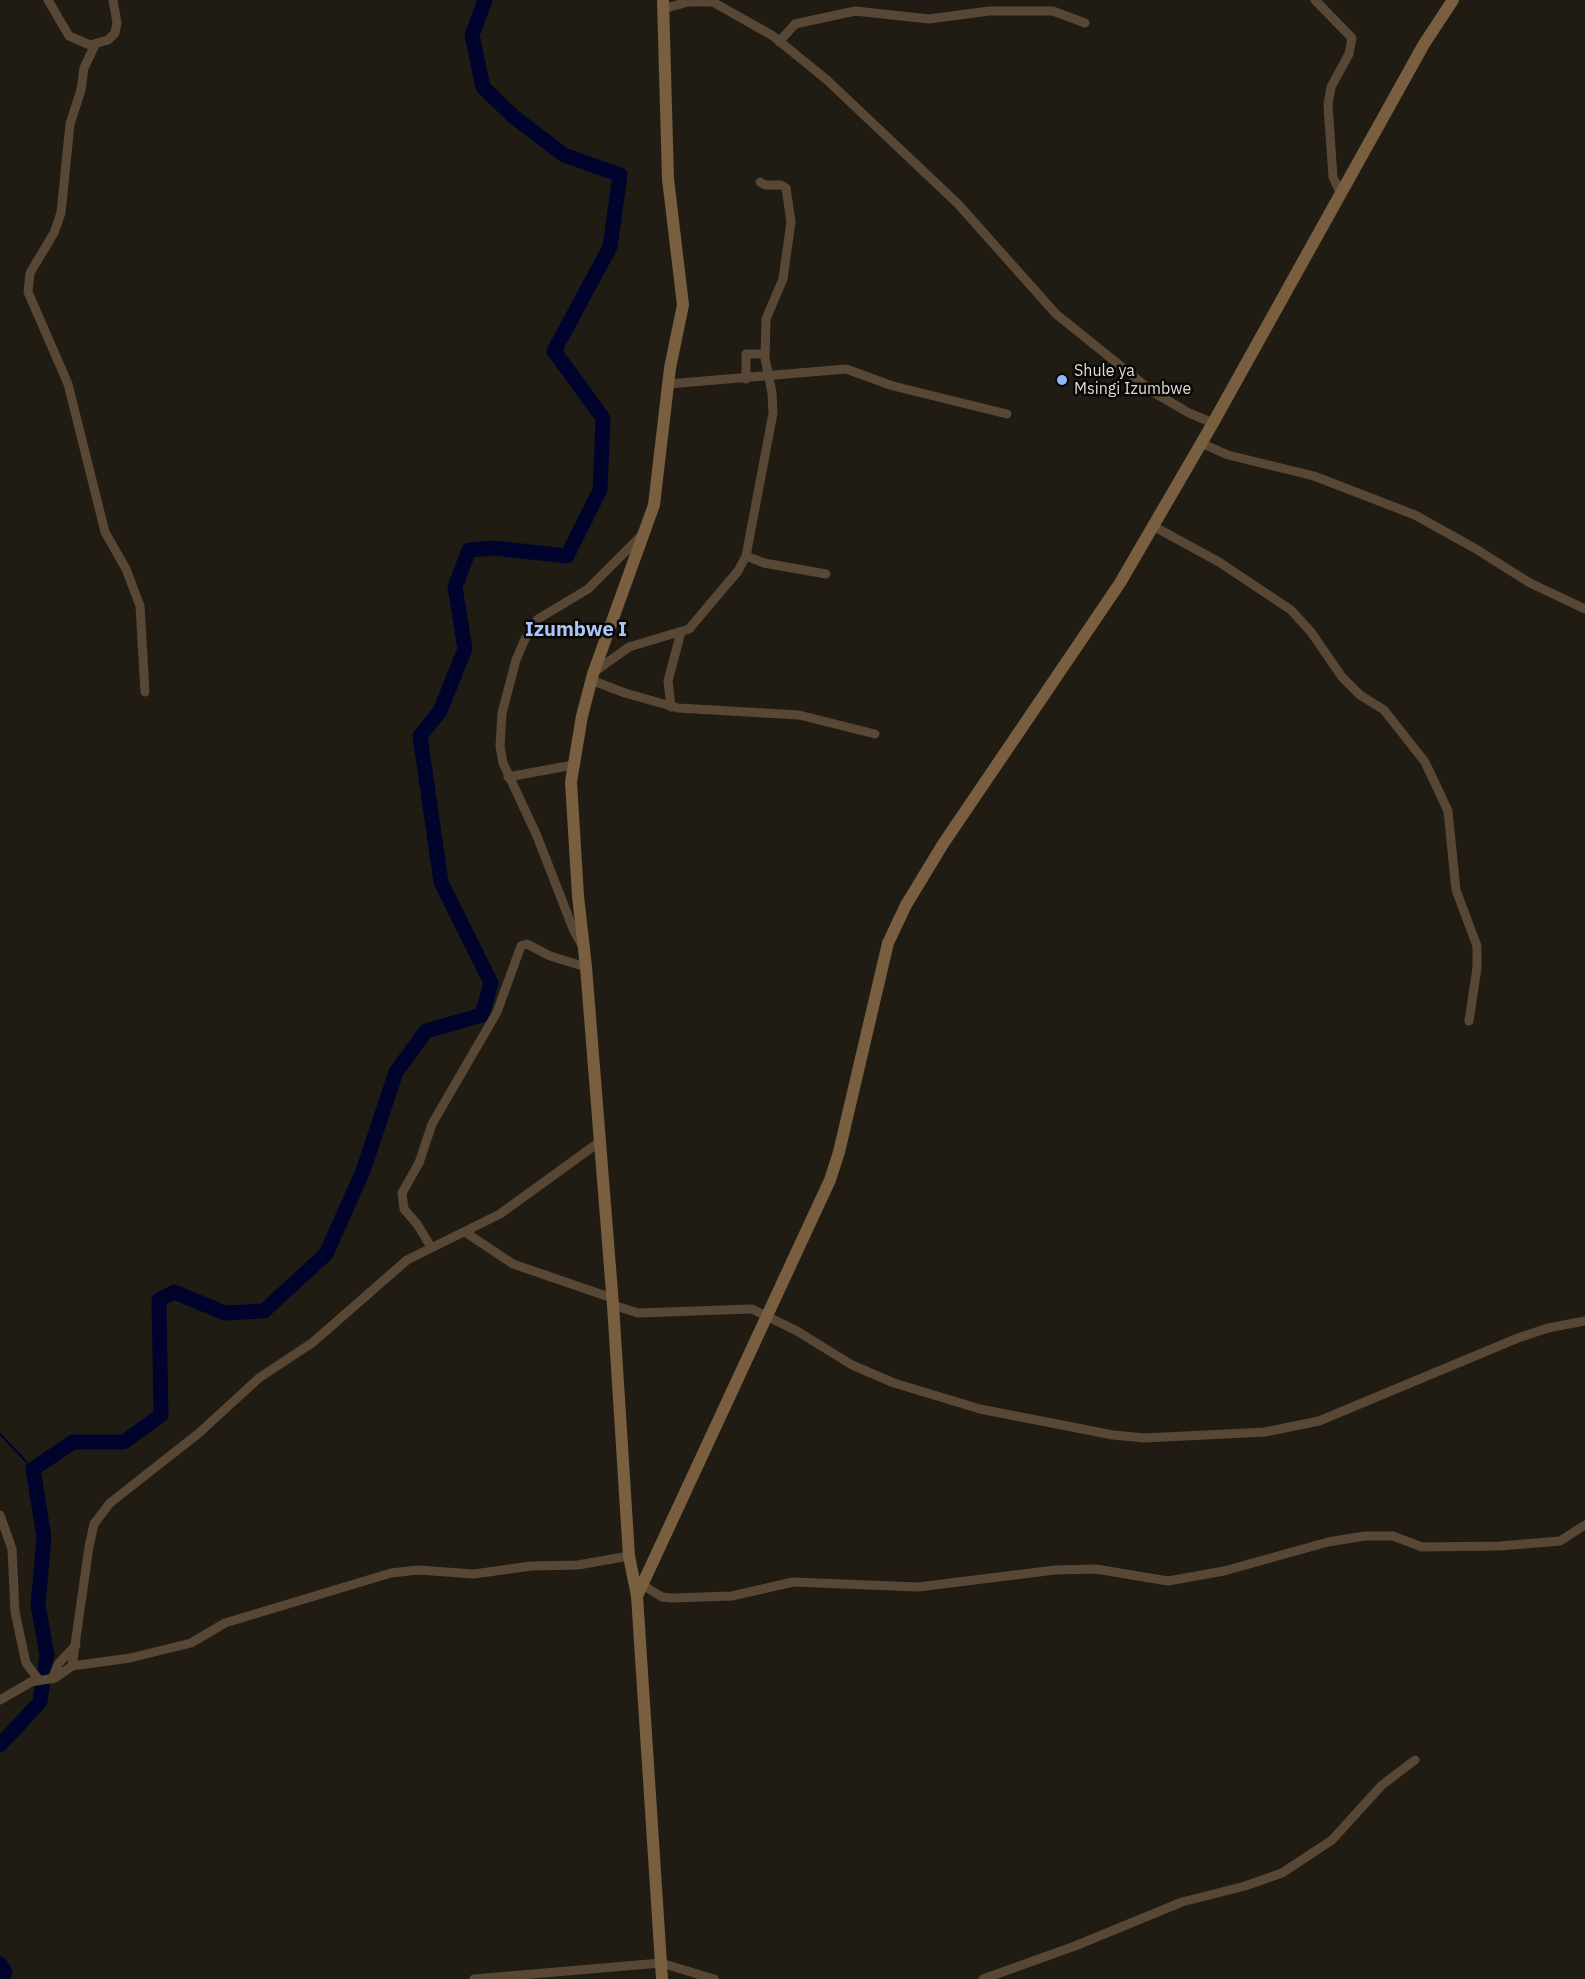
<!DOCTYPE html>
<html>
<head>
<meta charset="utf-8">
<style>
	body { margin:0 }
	canvas { display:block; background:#201c13 }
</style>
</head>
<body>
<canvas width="1585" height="1979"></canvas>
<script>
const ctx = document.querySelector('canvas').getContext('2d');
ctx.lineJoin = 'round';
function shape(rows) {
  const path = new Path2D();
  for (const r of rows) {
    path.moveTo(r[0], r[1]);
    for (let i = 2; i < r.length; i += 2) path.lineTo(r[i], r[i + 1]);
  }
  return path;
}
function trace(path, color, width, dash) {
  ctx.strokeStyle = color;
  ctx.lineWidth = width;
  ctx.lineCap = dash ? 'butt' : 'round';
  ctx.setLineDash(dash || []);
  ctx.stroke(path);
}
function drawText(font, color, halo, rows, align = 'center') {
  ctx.font = font + ' "IBM Plex Sans",sans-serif';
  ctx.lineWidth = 5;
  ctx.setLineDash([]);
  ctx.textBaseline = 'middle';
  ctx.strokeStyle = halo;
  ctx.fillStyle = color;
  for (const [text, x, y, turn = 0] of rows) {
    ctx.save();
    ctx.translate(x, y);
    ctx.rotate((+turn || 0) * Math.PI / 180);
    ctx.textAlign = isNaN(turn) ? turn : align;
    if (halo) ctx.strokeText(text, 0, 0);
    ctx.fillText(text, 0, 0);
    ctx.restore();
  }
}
const stream = shape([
	[0,1434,33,1469]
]);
const river = shape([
	[0,1745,40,1702,47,1655,38,1605,44,1537,33,1469,73,1442,124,1442,161,1415,159,1300,174,1292,225,1313,264,1311,326,1254,363,1171,396,1072,426,1031,482,1015,491,983,441,882,420,736,440,711,465,649,455,587,469,550,494,548,567,556,600,490,603,418,554,351,610,247,620,175,564,155,514,117,483,87,472,35,485,0],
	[0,1964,5,1972,2,1979]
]);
const street = shape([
	[48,0,69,36,90,45,108,40,115,33,117,23,113,0],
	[1315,0,1352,38,1349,54,1331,87,1328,105,1333,177,1341,194],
	[663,9,688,2,713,2,773,36,827,80,958,204,1056,314,1153,392,1189,413,1213,423],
	[779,42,795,24,855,11,929,19,989,11,1053,11,1085,23],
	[95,45,84,68,81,90,70,124,61,213,54,233,30,273,28,292,68,384,105,532,126,569,140,606,145,692],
	[746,379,746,354,765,354],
	[668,384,846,369,893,386,1007,414],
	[1201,443,1228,455,1314,476,1415,515,1476,549,1530,583,1585,609],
	[1153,526,1219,562,1291,610,1311,632,1342,677,1360,695,1384,710,1425,762,1448,811,1456,890,1477,946,1477,968,1469,1021],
	[746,556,764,563,826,574],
	[594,672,629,647,689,629,738,571,746,556,773,413,772,393,765,358,766,319,783,279,791,222,786,188,781,185,765,185,760,182],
	[591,680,625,693,678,708,799,715,875,734],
	[671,707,668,681,681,632],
	[508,777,573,765],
	[583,947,574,931,537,836,503,763,500,746,502,713,516,660,525,639,538,619,588,589,641,536],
	[465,1232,513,1264,612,1298],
	[431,1247,417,1224,404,1209,402,1193,419,1163,432,1124,497,1012,521,946,527,944,550,956,586,967],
	[613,1305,638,1313,752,1309,797,1331,852,1365,894,1383,980,1409,1113,1435,1145,1438,1265,1432,1319,1421,1518,1338,1548,1328,1585,1321],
	[0,1515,12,1549,15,1612,26,1663,39,1680],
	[641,1584,662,1597,672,1598,732,1596,793,1582,918,1587,1055,1570,1096,1569,1168,1581,1224,1571,1328,1542,1365,1536,1393,1536,1422,1547,1500,1546,1560,1541,1585,1525],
	[72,1666,130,1658,179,1646,191,1643,225,1623,391,1573,418,1570,474,1574,531,1566,578,1565,629,1556],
	[52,1679,58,1664,76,1645],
	[0,1700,31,1682,55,1678,72,1666,89,1547,94,1524,110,1503,199,1433,259,1378,312,1343,407,1260,500,1214,598,1143],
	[474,1979,661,1963,714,1979],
	[983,1979,1075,1946,1182,1902,1245,1886,1282,1873,1332,1840,1382,1785,1415,1760]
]);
const secondary = shape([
	[637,1596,629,1556,613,1305,586,967,578,896,571,782,582,716,593,674,654,505,670,368,683,305,668,179,663,0],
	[662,1979,637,1596,830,1180,839,1152,888,943,906,905,943,844,1120,583,1213,423,1424,44,1453,0]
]);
const markers = [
	[1062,380,6,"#90b8fd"]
];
const poiNames = [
	["Shule ya",1074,371],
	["Msingi Izumbwe",1074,389]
];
const quarterNames = [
	["Izumbwe I",576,630]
];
trace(stream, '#00042c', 2);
trace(river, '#00042c', 15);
trace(street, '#584734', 9);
trace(secondary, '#795e3f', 12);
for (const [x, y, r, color] of markers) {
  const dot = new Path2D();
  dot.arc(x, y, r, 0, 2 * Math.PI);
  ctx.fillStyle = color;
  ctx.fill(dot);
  trace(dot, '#080704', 2);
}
drawText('16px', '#dfdcd6', '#080704', poiNames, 'left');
drawText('bold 20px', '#a8c6f9', '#080704', quarterNames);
</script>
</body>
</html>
